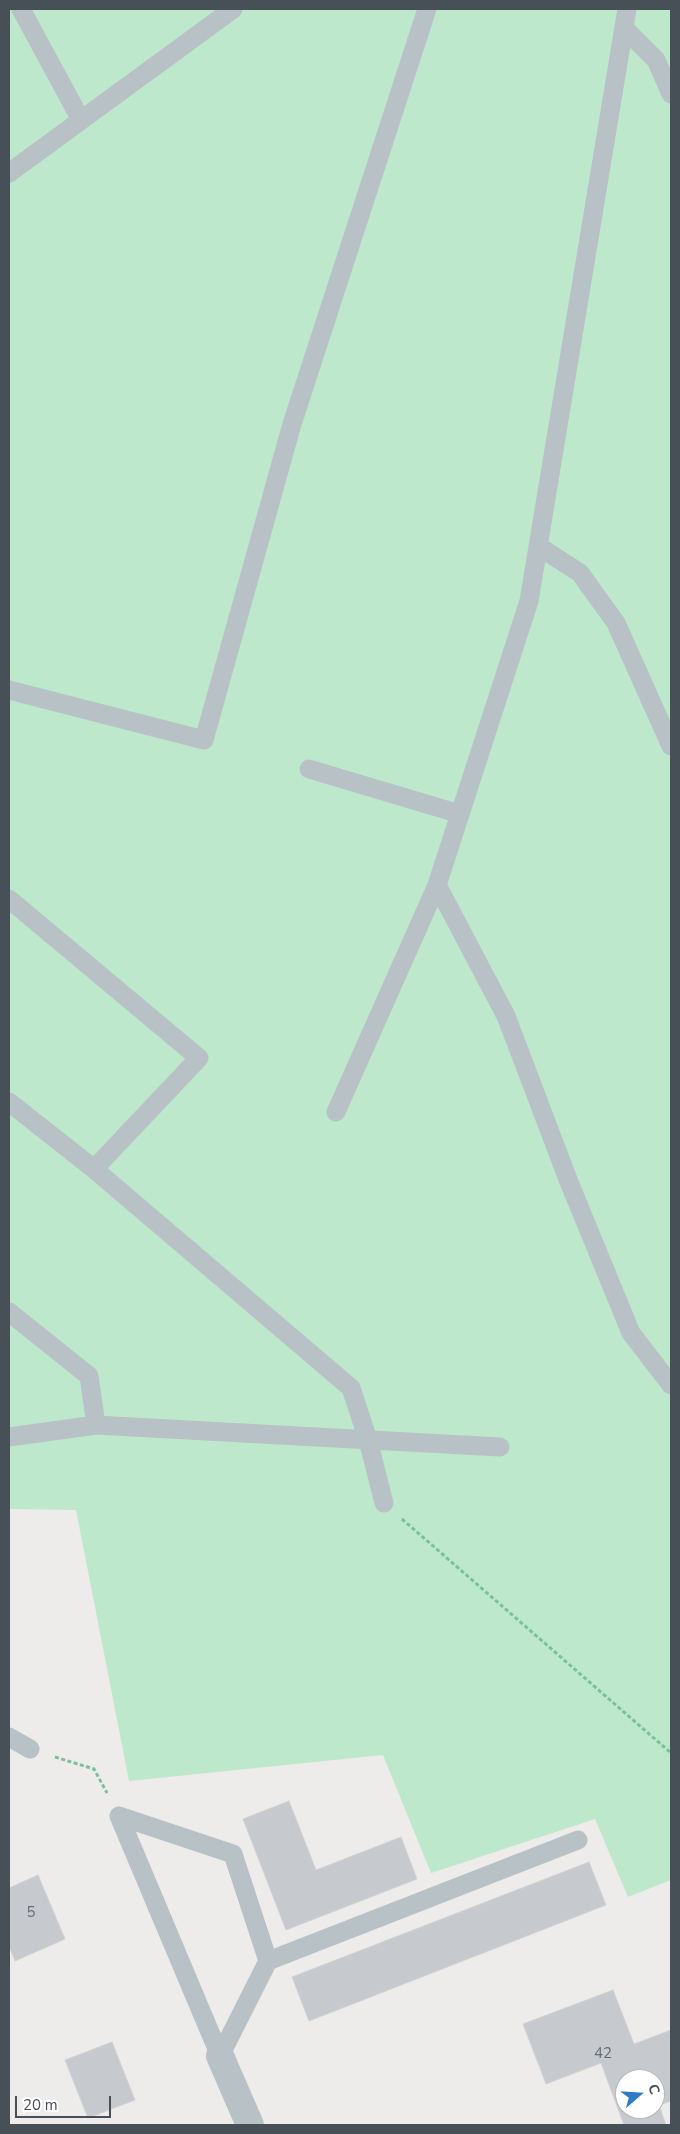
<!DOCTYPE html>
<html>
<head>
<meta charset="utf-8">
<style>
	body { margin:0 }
	#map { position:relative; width:680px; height:2134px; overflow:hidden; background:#eeebeb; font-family:"Nunito Sans",sans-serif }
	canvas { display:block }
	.frame { position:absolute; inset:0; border:10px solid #465056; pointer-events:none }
	.north { position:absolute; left:615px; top:2069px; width:50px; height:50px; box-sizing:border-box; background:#fff; border:1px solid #b5b9bb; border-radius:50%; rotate:71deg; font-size:14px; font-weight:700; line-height:20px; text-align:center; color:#465056 }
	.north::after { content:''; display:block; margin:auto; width:18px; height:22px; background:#2c7bc7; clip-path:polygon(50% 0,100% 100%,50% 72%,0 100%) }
	.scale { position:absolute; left:15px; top:2096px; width:96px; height:22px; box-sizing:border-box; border:2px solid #465056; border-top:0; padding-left:6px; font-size:15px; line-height:18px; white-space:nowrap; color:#465056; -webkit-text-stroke:4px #fff; paint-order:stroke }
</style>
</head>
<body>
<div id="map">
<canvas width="680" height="2134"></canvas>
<div class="frame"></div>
<div class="north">С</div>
<div class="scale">20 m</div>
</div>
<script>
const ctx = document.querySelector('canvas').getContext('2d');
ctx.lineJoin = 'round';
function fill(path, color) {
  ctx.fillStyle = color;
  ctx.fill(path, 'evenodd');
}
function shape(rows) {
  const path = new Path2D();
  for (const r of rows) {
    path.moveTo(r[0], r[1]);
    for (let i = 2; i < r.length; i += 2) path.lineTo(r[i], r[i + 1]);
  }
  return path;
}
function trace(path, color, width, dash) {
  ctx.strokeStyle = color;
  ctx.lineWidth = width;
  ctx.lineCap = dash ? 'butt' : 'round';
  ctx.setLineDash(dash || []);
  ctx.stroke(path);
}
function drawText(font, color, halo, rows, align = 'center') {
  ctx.font = font + ' "Nunito Sans",sans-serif';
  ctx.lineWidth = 4.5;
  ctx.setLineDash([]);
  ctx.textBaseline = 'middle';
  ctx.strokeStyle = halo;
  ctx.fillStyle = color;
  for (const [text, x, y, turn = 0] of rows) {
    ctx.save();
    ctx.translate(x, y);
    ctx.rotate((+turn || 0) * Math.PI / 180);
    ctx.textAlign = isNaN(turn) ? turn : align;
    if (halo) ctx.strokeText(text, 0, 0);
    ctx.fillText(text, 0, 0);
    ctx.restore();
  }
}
const green = shape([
	[9,9,671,9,671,1880,628,1897,595,1819,431,1873,383,1755,129,1781,76,1510,9,1509]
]);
const building = shape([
	[289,1801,316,1870,401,1837,417,1879,286,1930,243,1819,289,1801],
	[589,1862,606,1905,309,2021,292,1977,589,1862],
	[38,1875,65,1939,15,1961,9,1946,9,1888,38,1875],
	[613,1990,634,2044,671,2030,671,2101,659,2105,666,2125,624,2125,601,2063,546,2084,523,2024,613,1990],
	[625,2079,655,2079,655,2109,625,2109,625,2079],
	[112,2042,135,2100,88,2118,65,2060,112,2042]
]);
const path = shape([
	[402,1519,671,1753],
	[55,1757,94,1769,107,1793]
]);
const service = shape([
	[21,9,81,120],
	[624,28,656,60,671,94],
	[9,173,233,9],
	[538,546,580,573,616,623,671,746],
	[9,690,204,740,292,424,427,9],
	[309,769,460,814],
	[437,885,506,1016,569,1182,631,1333,671,1385],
	[9,899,199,1058,94,1169,9,1102],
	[336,1112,437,885,529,601,627,9],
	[94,1169,351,1388,368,1440,384,1503],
	[9,1312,89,1376,96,1425],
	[9,1437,96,1425,500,1447],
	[9,1737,30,1749],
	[119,1816,233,1854,268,1961,220,2056],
	[119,1816,220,2056],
	[268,1961,578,1840]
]);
const minor = shape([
	[220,2056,250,2125]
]);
const numberNames = [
	["5",31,1913],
	["42",603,2054]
];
fill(green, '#bde8cb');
fill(building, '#c6c9ce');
trace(building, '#d0d2d6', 1);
trace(path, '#79c299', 3, [4, 2.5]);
trace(service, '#b8c1c6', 19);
trace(minor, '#b8c1c6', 28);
drawText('15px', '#666e74', null, numberNames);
</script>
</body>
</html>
